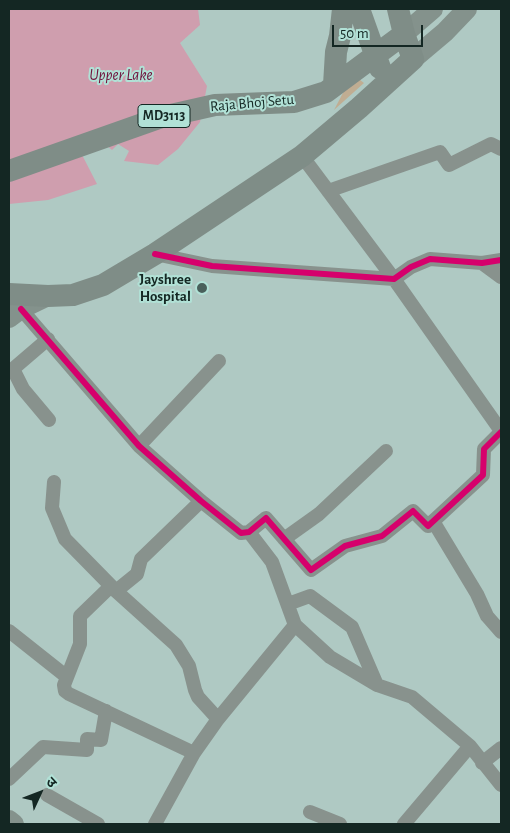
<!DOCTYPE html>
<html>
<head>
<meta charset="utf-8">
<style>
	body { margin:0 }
	#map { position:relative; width:510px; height:833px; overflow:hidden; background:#afc9c3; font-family:"Alegreya Sans","Noto Sans Devanagari",sans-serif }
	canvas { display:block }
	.frame { position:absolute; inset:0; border:10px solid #142723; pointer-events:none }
	.north { position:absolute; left:15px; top:768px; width:50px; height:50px; -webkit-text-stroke:4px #b1e1d6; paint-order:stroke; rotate:47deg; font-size:14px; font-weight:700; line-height:20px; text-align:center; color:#142723 }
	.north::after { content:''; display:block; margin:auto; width:18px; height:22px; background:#142723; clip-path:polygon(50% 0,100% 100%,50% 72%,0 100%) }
	.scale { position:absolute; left:332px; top:25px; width:91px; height:22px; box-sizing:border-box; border:2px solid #142723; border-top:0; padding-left:6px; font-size:15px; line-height:18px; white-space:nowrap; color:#142723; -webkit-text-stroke:4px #b1e1d6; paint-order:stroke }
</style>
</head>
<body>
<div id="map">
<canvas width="510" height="833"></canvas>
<div class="frame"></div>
<div class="north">उ</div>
<div class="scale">50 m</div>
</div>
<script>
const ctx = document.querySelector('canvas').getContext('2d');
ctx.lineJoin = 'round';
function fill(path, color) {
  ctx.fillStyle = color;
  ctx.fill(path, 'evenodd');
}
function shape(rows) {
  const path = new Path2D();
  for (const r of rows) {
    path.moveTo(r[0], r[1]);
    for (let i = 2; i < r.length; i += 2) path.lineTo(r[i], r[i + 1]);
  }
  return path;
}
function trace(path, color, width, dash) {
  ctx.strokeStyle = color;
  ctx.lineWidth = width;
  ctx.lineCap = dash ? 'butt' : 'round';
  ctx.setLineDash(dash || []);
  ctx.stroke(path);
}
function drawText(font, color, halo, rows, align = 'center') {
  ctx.font = font + ' "Alegreya Sans",sans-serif';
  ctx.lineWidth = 4;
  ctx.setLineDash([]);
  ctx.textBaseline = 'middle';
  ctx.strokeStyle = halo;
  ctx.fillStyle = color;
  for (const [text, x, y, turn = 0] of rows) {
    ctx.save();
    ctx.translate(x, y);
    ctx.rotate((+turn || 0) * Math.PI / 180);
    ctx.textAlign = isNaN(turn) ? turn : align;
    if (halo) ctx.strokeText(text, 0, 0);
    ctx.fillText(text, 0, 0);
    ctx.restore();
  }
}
const green = shape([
	[346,69,364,83,334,110,345,89]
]);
const water = shape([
	[9,9,198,9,200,25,180,43,207,86,200,122,178,149,158,165,124,161,129,151,118,144,112,150,96,136,79,149,97,184,48,200,9,204]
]);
const street = shape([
	[302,156,394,279,501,431],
	[328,191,440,152,449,165,491,144,501,149],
	[155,254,212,266,394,279,411,267,430,259,482,263,501,260],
	[482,263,501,277],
	[21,309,139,446,201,501,241,533,249,532,266,518,311,570,345,546,382,536,413,511,428,526,483,475,484,449,501,432],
	[48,339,13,369,23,389,49,420],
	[139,446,219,361],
	[54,482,52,508,65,539,116,591,176,645,189,666,195,690,198,697,218,719],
	[433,521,477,594,487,616,501,632],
	[284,539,319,514,386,451],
	[111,586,80,616,80,644,64,685,65,691,69,694,194,753],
	[116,591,137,574,141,559,201,501],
	[288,604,310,596,352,627,377,685],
	[295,625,330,657,377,685,412,697,470,746,501,785],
	[9,631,67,677],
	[482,763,501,748],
	[9,779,43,747,87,750,87,739,101,740,106,711],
	[47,795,98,824],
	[310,812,340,824],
	[155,824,194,753,218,719,295,625,272,562,249,532],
	[404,824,470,746]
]);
const secondary = shape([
	[404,34,433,9],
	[413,59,445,32,467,9],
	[9,318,21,309,48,296],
	[9,820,14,824]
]);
const primary = shape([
	[359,9,380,68],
	[334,85,336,52,340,36,343,9],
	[9,171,162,117,215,105,294,102,326,92,404,34],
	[9,294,48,296,73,295,103,285,155,254,302,156,359,108,413,59,404,34,398,9]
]);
const cycleway = shape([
	[155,254,212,266,394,279,411,267,430,259,482,263,501,260],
	[21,309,139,446,201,501,241,533,249,532,266,518,311,570,345,546,382,536,413,511,428,526,483,475,484,449,501,432]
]);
const markers = [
	[202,288,6,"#4a605b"]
];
const shields = [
	[164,116,52]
];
const shieldNames = [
	["MD3113",164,116]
];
const streetNames = [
	["Raja Bhoj Setu",252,103,-5]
];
const poiNames = [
	["Jayshree",191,279],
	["Hospital",191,296]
];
const waterNames = [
	["Upper Lake",121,75]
];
fill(green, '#c0ad92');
fill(water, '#cf9eae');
trace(street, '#88928d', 14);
trace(secondary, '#84928c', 20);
trace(primary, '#7f8d87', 22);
trace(cycleway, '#d6006c', 6);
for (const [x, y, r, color] of markers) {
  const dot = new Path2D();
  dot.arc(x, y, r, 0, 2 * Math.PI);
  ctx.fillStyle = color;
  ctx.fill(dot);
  trace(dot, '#b1e1d6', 2);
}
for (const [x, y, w] of shields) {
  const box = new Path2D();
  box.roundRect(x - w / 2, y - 11.5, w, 23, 4);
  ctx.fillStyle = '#b1e1d6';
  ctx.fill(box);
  trace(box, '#142723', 1);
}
drawText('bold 14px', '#142723', null, shieldNames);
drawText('15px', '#142723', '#b1e1d6', streetNames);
drawText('bold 15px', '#142723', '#b1e1d6', poiNames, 'right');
drawText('italic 16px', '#71113c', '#b1e1d6', waterNames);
</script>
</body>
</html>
